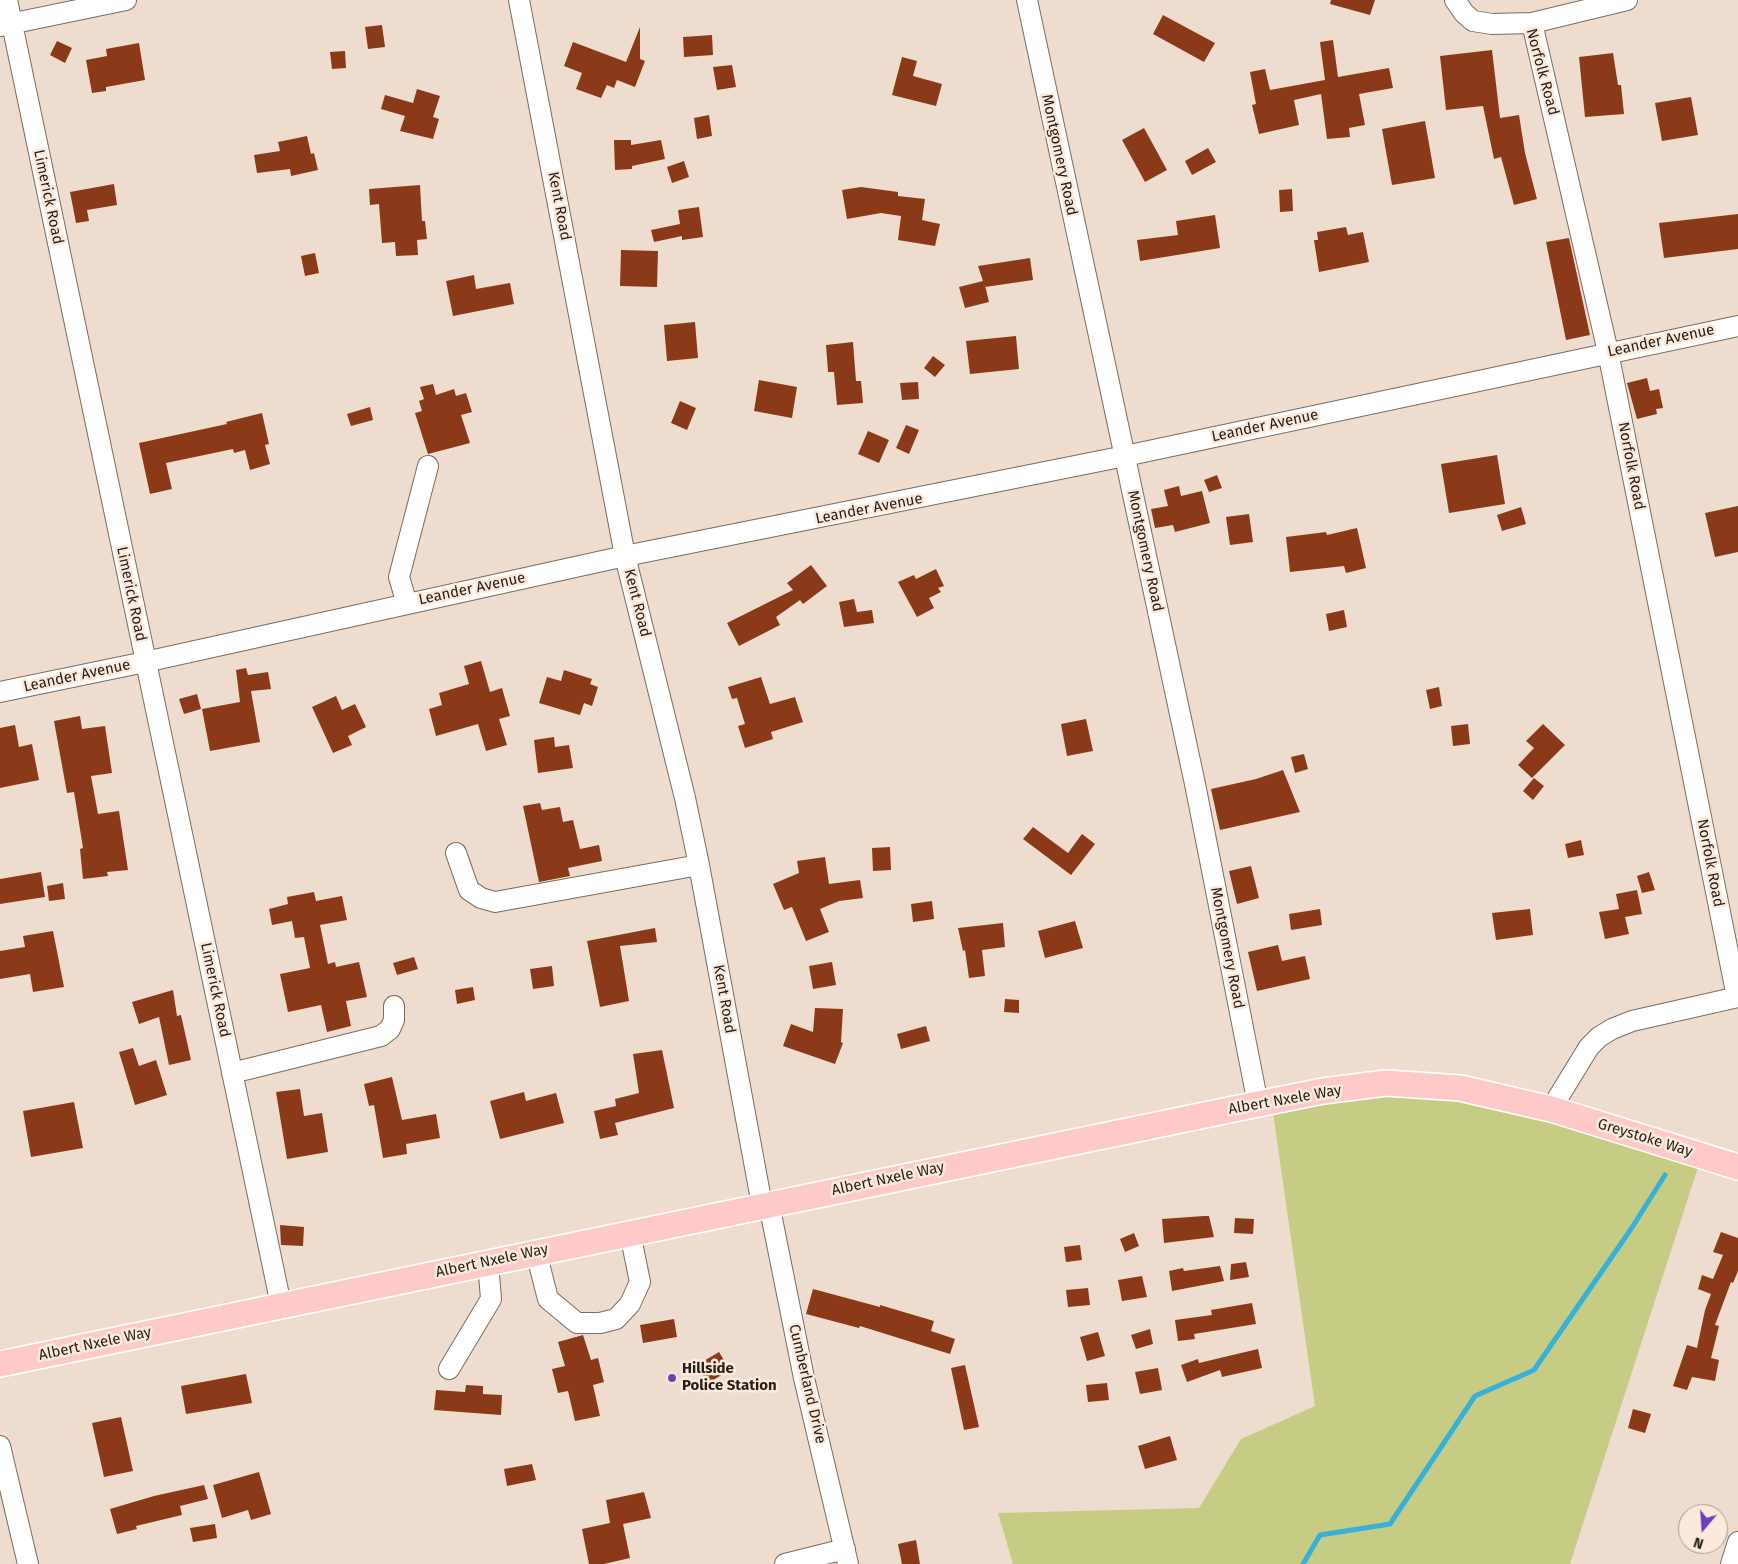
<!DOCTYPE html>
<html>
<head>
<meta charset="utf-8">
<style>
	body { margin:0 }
	#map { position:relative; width:1738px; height:1564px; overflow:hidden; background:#eeddcf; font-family:"Fira Sans",sans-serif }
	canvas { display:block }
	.north { position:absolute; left:1678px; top:1504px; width:50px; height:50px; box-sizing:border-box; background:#fbeadc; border:1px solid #a5988e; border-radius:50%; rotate:198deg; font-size:14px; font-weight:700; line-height:20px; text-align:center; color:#241e19 }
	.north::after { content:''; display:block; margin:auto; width:18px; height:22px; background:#6d40b8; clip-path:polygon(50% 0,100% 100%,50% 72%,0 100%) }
</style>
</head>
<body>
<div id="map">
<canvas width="1738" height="1564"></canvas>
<div class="north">N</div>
</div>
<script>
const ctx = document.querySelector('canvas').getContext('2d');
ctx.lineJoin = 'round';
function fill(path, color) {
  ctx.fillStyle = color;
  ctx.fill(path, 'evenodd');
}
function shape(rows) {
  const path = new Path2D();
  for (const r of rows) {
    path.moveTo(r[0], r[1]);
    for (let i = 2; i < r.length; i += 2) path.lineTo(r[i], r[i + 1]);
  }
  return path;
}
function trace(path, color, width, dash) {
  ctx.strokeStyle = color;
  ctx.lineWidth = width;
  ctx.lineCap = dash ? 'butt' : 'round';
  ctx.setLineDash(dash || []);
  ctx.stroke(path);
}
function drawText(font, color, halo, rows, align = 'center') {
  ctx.font = font + ' "Fira Sans",sans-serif';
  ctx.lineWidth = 5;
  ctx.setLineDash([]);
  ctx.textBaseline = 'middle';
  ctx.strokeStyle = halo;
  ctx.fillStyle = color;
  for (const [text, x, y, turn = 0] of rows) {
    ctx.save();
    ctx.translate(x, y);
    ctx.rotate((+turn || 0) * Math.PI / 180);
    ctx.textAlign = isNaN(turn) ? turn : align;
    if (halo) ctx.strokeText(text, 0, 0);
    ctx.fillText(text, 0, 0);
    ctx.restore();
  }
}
const green = shape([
	[1461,1094,1700,1161,1570,1564,1013,1564,998,1513,1199,1508,1241,1439,1315,1406,1272,1106,1324,1096]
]);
const stream = shape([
	[1303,1564,1320,1535,1390,1524,1475,1396,1534,1370,1631,1229,1665,1175]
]);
const building = shape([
	[1331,0,1375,0,1370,15,1330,4],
	[1163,15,1215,43,1204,62,1153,34],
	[382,25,385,47,368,49,365,27],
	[640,27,640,59,645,61,635,87,617,80,614,88,607,85,601,98,576,89,582,73,564,66,573,42,626,62],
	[712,35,713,55,684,57,683,37],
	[1333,40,1338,77,1389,68,1393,88,1359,94,1365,125,1349,128,1350,137,1327,139,1321,94,1294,100,1299,125,1259,134,1252,105,1256,104,1250,72,1265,69,1270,90,1325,80,1320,42],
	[57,41,72,48,65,63,50,55],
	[139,43,145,80,106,87,106,91,92,93,86,60,107,56,106,49],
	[1492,50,1500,118,1519,115,1525,153,1537,199,1514,205,1501,157,1494,159,1483,106,1446,110,1440,56],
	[345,51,346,68,332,69,330,52],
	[1613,53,1618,85,1621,85,1624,114,1585,117,1579,57],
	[902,57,917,61,913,76,942,84,936,106,892,95],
	[732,65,736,87,717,90,713,67],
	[417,89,440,96,433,117,439,119,433,139,400,131,405,116,381,109,385,95,413,103],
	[1691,97,1698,135,1662,141,1655,103],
	[709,115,712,136,697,139,694,118],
	[1425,121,1435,178,1392,185,1382,129],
	[1144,128,1167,170,1145,182,1122,140],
	[307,136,311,154,314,153,318,170,291,176,290,169,257,173,254,155,280,151,278,142],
	[614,140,631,140,631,145,661,140,665,159,632,166,632,169,615,170],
	[1208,148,1216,162,1192,175,1185,161],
	[684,161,689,177,672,183,667,167],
	[114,184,117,205,87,210,89,221,76,223,70,192],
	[420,185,422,221,425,221,427,239,417,240,418,255,396,256,395,242,382,243,379,204,370,205,369,189],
	[861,187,898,192,898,196,925,199,922,220,940,224,935,246,898,240,901,216,881,213,847,219,842,190],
	[1292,189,1293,211,1280,212,1279,190],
	[699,207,703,237,682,240,682,236,654,242,651,230,680,224,678,210],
	[1738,214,1738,249,1664,258,1659,223],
	[1215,215,1220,248,1140,261,1137,240,1178,235,1176,221],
	[1346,227,1348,235,1363,232,1369,262,1319,272,1314,240,1318,240,1317,232],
	[1569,238,1590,335,1566,340,1546,242],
	[621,250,658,251,657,287,620,286],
	[315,253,319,273,305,276,301,256],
	[1030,258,1033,280,985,287,985,285,989,302,965,308,959,287,983,281,978,266],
	[474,275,476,289,510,283,514,304,453,316,446,281],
	[695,322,698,358,667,361,664,325],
	[1016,336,1019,369,970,374,966,341],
	[853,342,856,381,861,381,863,403,837,405,834,372,828,372,826,345],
	[933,356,945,365,935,377,924,368],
	[1647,378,1650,391,1659,389,1663,408,1656,409,1657,414,1637,419,1627,383],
	[759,380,797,387,792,418,754,411],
	[918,382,919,399,902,400,900,383],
	[433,384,436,395,454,389,456,396,466,393,472,412,461,415,470,443,428,454,415,413,422,411,419,401,424,399,420,387],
	[680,401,696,408,687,430,671,423],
	[370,407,373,420,351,426,347,414],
	[262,413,269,444,265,445,270,464,250,470,245,450,234,453,233,449,166,463,172,489,150,494,139,443,227,424,226,422],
	[906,425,919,430,909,454,896,448],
	[868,431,889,440,879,463,858,454],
	[1497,455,1505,504,1449,513,1441,464],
	[1217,475,1222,488,1209,492,1204,480],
	[1179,486,1181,496,1202,491,1210,523,1175,532,1173,525,1155,528,1151,509,1168,506,1164,490],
	[1738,506,1738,552,1715,557,1705,513],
	[1521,507,1526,524,1502,531,1497,515],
	[1249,514,1253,542,1230,545,1226,517],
	[1357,528,1366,568,1346,573,1344,566,1290,572,1286,537,1326,532,1327,535],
	[811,565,827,586,803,604,800,600,776,617,780,625,739,646,727,623,793,590,787,583],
	[936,569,944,586,938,588,941,592,929,598,934,608,917,617,898,582,914,575,916,579],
	[854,599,857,612,872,610,874,623,844,627,839,602],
	[1344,610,1347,627,1329,631,1326,614],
	[481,661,490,692,502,688,510,716,499,719,507,745,486,751,478,724,436,736,429,709,442,705,439,693,469,684,464,666],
	[246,668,248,675,268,672,271,689,251,691,260,742,210,751,202,709,240,702,236,670],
	[564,670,592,679,590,684,598,687,592,706,584,703,580,715,539,703,547,677,561,681],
	[761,677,770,704,795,697,803,722,771,732,773,739,745,748,738,726,745,724,737,698,732,699,728,687],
	[1439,687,1442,706,1430,709,1426,690],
	[197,694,201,709,184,714,179,699],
	[336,696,342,710,355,704,366,727,348,736,352,745,333,753,312,707],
	[80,716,82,729,105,726,112,773,91,776,98,814,119,811,128,870,107,872,108,876,83,879,80,849,83,848,74,792,67,793,54,721],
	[1086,719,1093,751,1067,756,1061,724],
	[1468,724,1470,744,1453,746,1451,726],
	[1543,724,1565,745,1532,778,1518,765,1534,748,1526,741],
	[15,725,19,747,32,744,39,780,0,788,0,728],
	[554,737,555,747,569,745,573,768,538,773,534,740],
	[1304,754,1308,769,1295,773,1291,757],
	[1283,770,1300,812,1220,830,1211,789,1256,779],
	[1534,778,1544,786,1533,800,1523,791],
	[540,803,542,810,560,807,563,822,573,820,580,849,599,845,602,861,568,868,570,876,539,882,523,806],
	[1033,827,1068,853,1082,834,1095,844,1071,875,1023,839],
	[1581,840,1584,855,1568,858,1565,844],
	[890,847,891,870,873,871,872,848],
	[825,857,829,884,860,880,863,898,839,901,820,909,829,932,806,941,792,907,784,910,773,884,799,873,797,861],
	[1251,866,1259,898,1237,904,1229,871],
	[41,872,45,897,0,904,0,879],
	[1649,872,1655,890,1642,893,1637,876],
	[63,883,65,899,49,901,47,886],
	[1637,890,1642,914,1625,917,1629,934,1605,939,1599,912,1619,909,1616,894],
	[314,892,316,901,342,896,347,920,320,925,328,964,335,962,336,967,359,962,367,997,346,1001,351,1026,327,1032,321,1005,288,1012,280,974,310,968,304,937,295,938,292,921,272,925,269,909,288,904,287,897],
	[932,901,934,919,913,922,911,904],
	[1320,909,1322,925,1291,930,1289,914],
	[1530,909,1533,935,1496,940,1492,913],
	[1075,921,1083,948,1045,958,1038,931],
	[1003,923,1005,947,982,950,985,976,969,978,965,950,963,951,958,928],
	[655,928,657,942,620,946,629,1001,600,1007,587,941],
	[53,931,64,987,33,992,30,974,0,979,0,951,25,947,23,936],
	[1278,945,1282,961,1305,956,1310,979,1257,991,1248,952],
	[414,957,418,969,397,975,393,963],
	[832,962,836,985,813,989,809,966],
	[552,966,554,986,533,989,530,969],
	[473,987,475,1000,457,1004,455,990],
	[173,990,177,1016,181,1015,191,1060,169,1065,159,1017,139,1024,132,1002],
	[1005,999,1019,1000,1019,1013,1004,1012],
	[815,1008,843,1009,841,1042,843,1043,835,1064,783,1046,791,1024,813,1032],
	[926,1026,930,1041,901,1049,897,1034],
	[133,1048,139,1066,156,1060,167,1095,135,1105,119,1052],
	[662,1050,674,1108,615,1123,618,1135,600,1139,594,1111,616,1106,615,1099,639,1093,633,1054],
	[392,1077,402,1120,436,1114,440,1138,406,1144,407,1154,383,1158,374,1105,369,1106,364,1084],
	[300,1089,304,1116,322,1113,328,1152,287,1159,276,1092],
	[524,1092,526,1101,556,1093,564,1123,500,1139,490,1101],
	[74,1102,83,1148,31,1157,23,1111],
	[1204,1216,1209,1216,1214,1237,1164,1243,1162,1219],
	[1235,1218,1254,1219,1253,1234,1234,1233],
	[280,1225,304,1227,303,1246,281,1245],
	[1721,1232,1738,1238,1738,1271,1733,1283,1731,1282,1715,1325,1719,1326,1711,1358,1719,1360,1715,1381,1692,1377,1687,1390,1673,1386,1687,1345,1697,1348,1705,1310,1711,1294,1698,1289,1702,1275,1713,1279,1723,1255,1713,1252],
	[1134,1233,1139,1246,1125,1252,1120,1239],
	[1080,1245,1082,1260,1066,1262,1064,1247],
	[1246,1262,1249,1277,1230,1280,1231,1264],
	[1220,1266,1224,1281,1172,1291,1169,1271,1183,1268,1184,1271],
	[1142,1276,1147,1297,1122,1301,1118,1280],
	[1088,1288,1090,1305,1068,1307,1066,1290],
	[813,1289,880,1307,880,1305,934,1321,931,1331,955,1339,950,1354,860,1326,859,1328,806,1314],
	[1252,1303,1256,1324,1194,1334,1195,1339,1178,1341,1175,1320,1212,1315,1211,1310],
	[674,1319,677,1337,643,1343,640,1325],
	[1150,1329,1153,1344,1136,1349,1131,1335],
	[1098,1332,1105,1356,1087,1361,1080,1337],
	[583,1335,591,1360,598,1358,604,1382,593,1385,600,1416,575,1421,568,1391,558,1393,552,1369,565,1366,558,1342],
	[1258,1349,1262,1368,1222,1377,1220,1370,1187,1382,1181,1365,1198,1359,1199,1363],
	[719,1352,730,1370,708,1383,697,1365],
	[965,1365,979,1427,964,1430,951,1368],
	[1158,1368,1162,1390,1140,1394,1135,1372],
	[246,1374,252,1403,186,1414,181,1386],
	[1107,1383,1109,1400,1088,1402,1086,1385],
	[466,1385,483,1386,483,1394,502,1395,501,1415,434,1410,436,1390,465,1392],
	[1633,1409,1651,1414,1645,1433,1628,1428],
	[121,1417,133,1471,104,1477,92,1423],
	[1170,1436,1177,1460,1145,1469,1138,1446],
	[532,1464,536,1480,507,1486,504,1469],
	[259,1472,271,1514,251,1520,248,1510,222,1518,213,1485],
	[204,1485,208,1499,180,1506,182,1515,136,1526,137,1529,117,1534,110,1509,154,1496],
	[644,1492,651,1518,623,1524,630,1558,604,1564,589,1564,582,1529,610,1523,606,1500],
	[215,1524,217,1538,193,1542,190,1528],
	[916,1540,920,1564,902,1564,898,1544]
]);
const minor = shape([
	[7,0,281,1305],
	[519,0,625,556,685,798,699,865,762,1205],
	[1027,0,1195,784,1258,1104],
	[1455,0,1464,13,1473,21,1492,24,1532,23,1608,352,1737,997],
	[1532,23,1627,0],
	[0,26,126,0],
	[407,604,399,577,428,466],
	[0,692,145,662,625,556,1125,456,1738,326],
	[456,853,469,890,481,898,495,902,699,865],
	[232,1073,381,1036,390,1029,394,1020,394,1006],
	[1551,1109,1589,1047,1599,1037,1612,1029,1632,1021,1738,997],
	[769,1204,804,1378,848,1564],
	[536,1252,548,1299,577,1323,600,1323,616,1319,630,1304,640,1282,630,1233],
	[449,1369,491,1299,488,1262],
	[0,1446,28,1564],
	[785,1564,845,1549],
	[1731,1564,1738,1542]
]);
const major = shape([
	[0,1364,1258,1104,1323,1091,1386,1083,1460,1088,1551,1109,1738,1167]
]);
const markers = [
	[672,1378,5,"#6d40b8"]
];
const streetNames = [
	["Norfolk Road",1542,72,75],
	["Montgomery Road",1059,155,78],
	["Limerick Road",48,197,78],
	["Kent Road",559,206,79],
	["Leander Avenue",1661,341,-12],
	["Leander Avenue",1265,426,-12],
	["Norfolk Road",1631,466,79],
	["Leander Avenue",869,509,-11],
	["Montgomery Road",1145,551,78],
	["Leander Avenue",472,589,-12],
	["Limerick Road",131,594,78],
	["Kent Road",637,603,76],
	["Leander Avenue",77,676,-12],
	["Norfolk Road",1710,863,79],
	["Montgomery Road",1227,948,79],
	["Limerick Road",215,990,78],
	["Kent Road",724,999,80],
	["Albert Nxele Way",1285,1100,-10],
	["Greystoke Way",1645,1138,17],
	["Albert Nxele Way",888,1179,-12],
	["Albert Nxele Way",492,1261,-12],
	["Albert Nxele Way",95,1344,-12],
	["Cumberland Drive",807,1384,77]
];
const poiNames = [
	["Hillside",682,1369],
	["Police Station",682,1386]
];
fill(green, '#c7cc84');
trace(stream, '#37b1d9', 5);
fill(building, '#8a3a18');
trace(minor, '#7a6c5f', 22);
trace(major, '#fff', 28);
trace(minor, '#fff', 20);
trace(major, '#fecac9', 25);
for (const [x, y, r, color] of markers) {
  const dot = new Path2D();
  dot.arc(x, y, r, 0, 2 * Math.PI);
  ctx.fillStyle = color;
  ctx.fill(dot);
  trace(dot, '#fbeadc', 2);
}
drawText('15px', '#241e19', '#fbeadc', streetNames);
drawText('bold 15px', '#241e19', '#fbeadc', poiNames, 'left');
</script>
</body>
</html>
